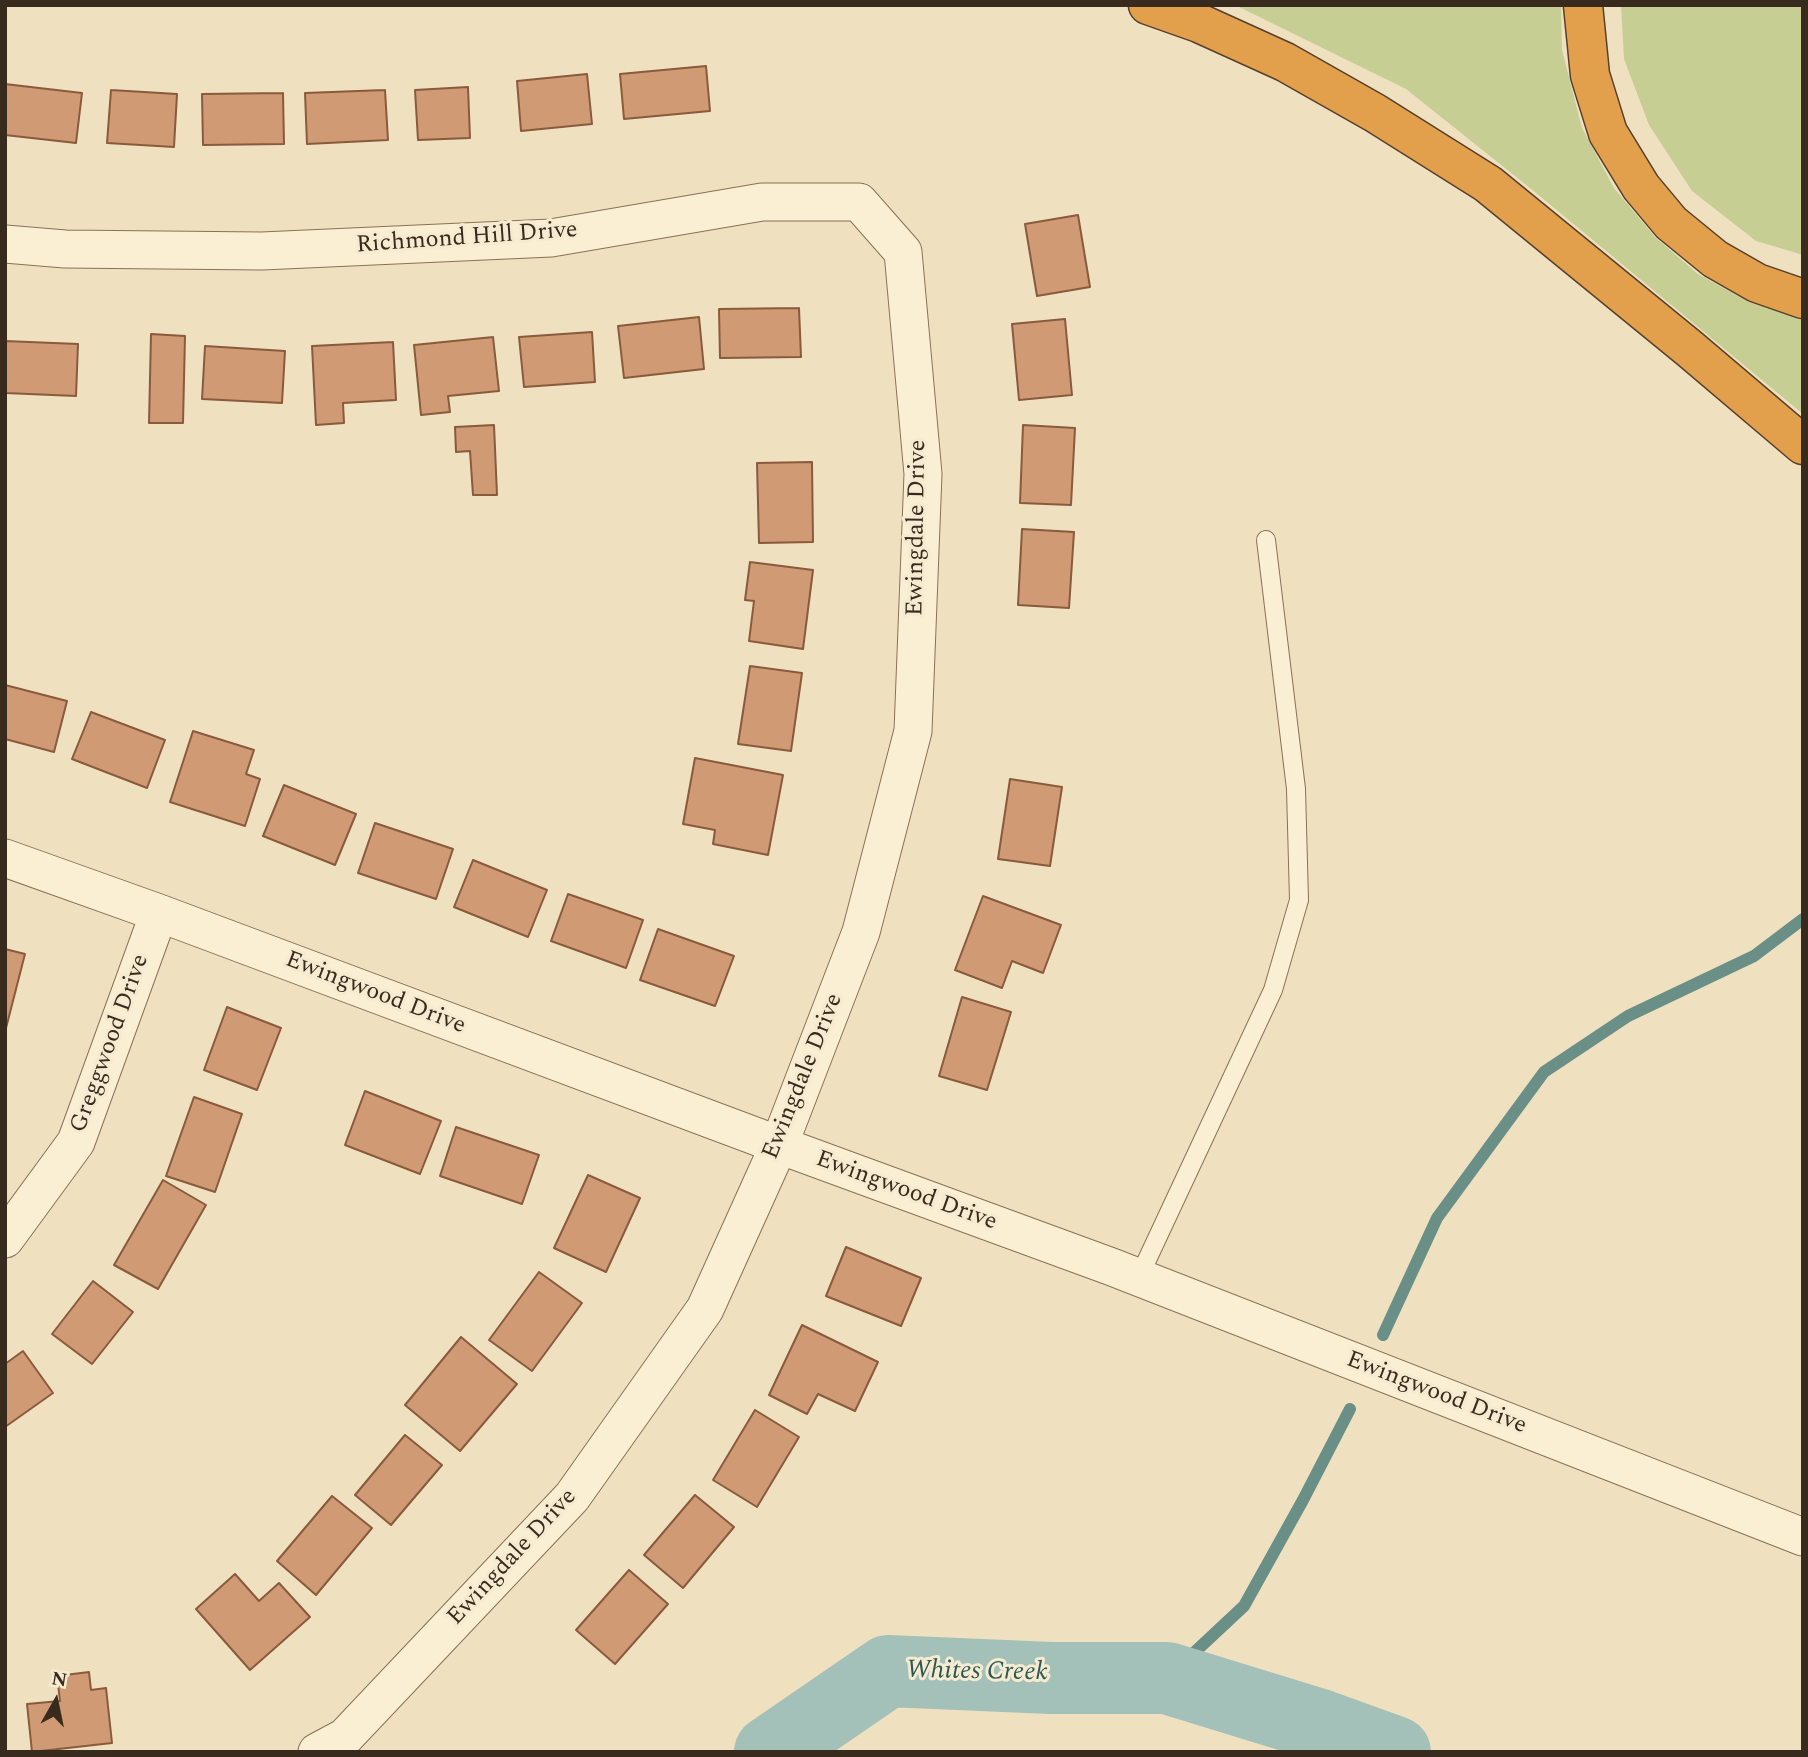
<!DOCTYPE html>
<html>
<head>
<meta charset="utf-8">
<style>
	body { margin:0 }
	#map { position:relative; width:1808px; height:1757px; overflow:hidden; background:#efe1c0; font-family:Spectral,serif }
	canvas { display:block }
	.frame { position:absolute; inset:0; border:7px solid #382a1c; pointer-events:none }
	.north { position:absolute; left:21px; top:1666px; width:70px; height:70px; -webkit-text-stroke:5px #f6ebd0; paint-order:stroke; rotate:9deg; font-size:19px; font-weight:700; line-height:28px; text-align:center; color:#382a1c }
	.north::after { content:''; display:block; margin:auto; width:24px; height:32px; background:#382a1c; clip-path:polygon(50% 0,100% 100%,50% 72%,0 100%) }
</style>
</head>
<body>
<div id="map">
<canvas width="1808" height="1757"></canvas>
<div class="frame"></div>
<div class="north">N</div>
</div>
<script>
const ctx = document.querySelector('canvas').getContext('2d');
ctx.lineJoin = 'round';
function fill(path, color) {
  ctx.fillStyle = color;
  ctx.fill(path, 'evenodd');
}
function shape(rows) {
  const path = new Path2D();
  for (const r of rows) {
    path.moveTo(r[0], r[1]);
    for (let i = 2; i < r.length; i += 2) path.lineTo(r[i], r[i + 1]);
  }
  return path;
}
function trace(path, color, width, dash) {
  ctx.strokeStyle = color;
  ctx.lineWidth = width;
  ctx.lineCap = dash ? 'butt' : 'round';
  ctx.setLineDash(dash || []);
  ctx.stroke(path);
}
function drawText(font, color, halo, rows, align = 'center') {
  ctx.font = font + ' Spectral,serif';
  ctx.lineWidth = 6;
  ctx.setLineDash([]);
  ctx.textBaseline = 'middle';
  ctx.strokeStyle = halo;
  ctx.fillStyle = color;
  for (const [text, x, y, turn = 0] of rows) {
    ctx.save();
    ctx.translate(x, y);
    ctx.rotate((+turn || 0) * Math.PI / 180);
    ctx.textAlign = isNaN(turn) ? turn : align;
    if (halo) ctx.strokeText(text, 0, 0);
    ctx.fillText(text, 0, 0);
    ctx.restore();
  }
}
const green = shape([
	[1235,5,1561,5,1562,50,1582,128,1614,188,1655,237,1698,274,1749,302,1803,318,1803,414,1530,188,1406,89],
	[1621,5,1803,5,1803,255,1756,241,1692,191,1649,125,1624,59]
]);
const stream = shape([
	[1383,1335,1437,1218,1544,1072,1628,1016,1754,956,1803,919],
	[1167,1678,1244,1606,1303,1500,1350,1409]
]);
const river = shape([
	[770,1752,888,1671,1051,1678,1167,1678,1323,1726,1395,1752]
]);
const building = shape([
	[706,66,710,111,624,119,620,74,706,66],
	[587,74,592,124,521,131,517,81,587,74],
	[5,84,82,93,76,143,5,135,5,84],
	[468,87,470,138,418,140,415,90,468,87],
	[111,90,177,94,174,147,107,143,111,90],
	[385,90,388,140,307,144,305,93,385,90],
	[283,93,284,144,203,145,202,94,283,93],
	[1078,215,1090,287,1037,296,1025,224,1078,215],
	[799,308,801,357,720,358,719,309,799,308],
	[699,317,704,369,624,378,618,326,699,317],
	[1065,319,1072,395,1019,400,1012,324,1065,319],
	[592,332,595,382,524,387,519,337,592,332],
	[151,334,185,336,183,423,149,423,151,334],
	[493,337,499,391,448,396,450,412,421,415,414,345,493,337],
	[5,341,78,344,76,396,5,393,5,341],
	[393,342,396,400,343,403,344,423,316,425,312,346,393,342],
	[205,346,285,351,282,403,202,399,205,346],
	[494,425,497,495,473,495,470,451,456,452,455,427,494,425],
	[1023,425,1075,428,1071,505,1020,503,1023,425],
	[812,462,813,542,759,543,757,463,812,462],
	[1022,529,1074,532,1069,608,1018,605,1022,529],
	[750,562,813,570,803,649,749,641,754,601,745,600,750,562],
	[750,666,802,673,791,751,738,744,750,666],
	[5,685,67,701,54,752,5,739,5,685],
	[91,712,165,740,147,788,72,759,91,712],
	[193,731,254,750,246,774,260,779,245,826,170,802,193,731],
	[695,758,783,775,768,855,713,844,715,830,683,824,695,758],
	[1010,779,1062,787,1050,866,998,859,1010,779],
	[284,785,356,814,335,865,263,836,284,785],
	[375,823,453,849,436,899,358,873,375,823],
	[473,860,547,890,528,937,454,907,473,860],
	[568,894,643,920,626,968,551,941,568,894],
	[983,896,1061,925,1043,973,1012,961,1002,988,955,970,983,896],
	[658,929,734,956,715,1006,640,980,658,929],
	[5,949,25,954,5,1032,5,949],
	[962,997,1011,1012,987,1090,939,1076,962,997],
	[227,1007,281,1028,257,1090,204,1070,227,1007],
	[365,1091,441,1121,420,1174,345,1145,365,1091],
	[194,1097,242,1114,215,1192,166,1176,194,1097],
	[456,1127,539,1155,522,1204,440,1176,456,1127],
	[588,1175,640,1198,606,1272,554,1248,588,1175],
	[163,1180,206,1205,158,1289,114,1265,163,1180],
	[846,1247,921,1278,901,1326,826,1296,846,1247],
	[539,1272,582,1303,532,1371,489,1340,539,1272],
	[93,1281,133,1312,92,1364,52,1334,93,1281],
	[802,1325,878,1362,855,1411,818,1394,807,1414,769,1395,802,1325],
	[461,1337,517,1384,460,1451,405,1405,461,1337],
	[23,1351,53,1393,5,1427,5,1364,23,1351],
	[755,1410,799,1437,757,1507,713,1480,755,1410],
	[405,1435,442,1465,391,1525,355,1495,405,1435],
	[695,1495,734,1527,683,1588,644,1555,695,1495],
	[332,1496,372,1528,316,1595,277,1561,332,1496],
	[629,1570,668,1604,615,1664,576,1630,629,1570],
	[235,1574,259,1601,279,1583,310,1617,250,1670,196,1609,235,1574],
	[89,1672,91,1690,106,1688,112,1743,32,1752,27,1704,60,1701,57,1676,89,1672]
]);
const service = shape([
	[1139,1277,1273,990,1299,900,1296,789,1266,540]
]);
const minor = shape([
	[5,244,65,249,262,251,551,238,762,202,859,202,903,252,923,474,913,731,861,932,779,1145,705,1309,572,1497,345,1737,317,1752],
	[5,858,159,913,779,1145,1112,1267,1803,1537],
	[5,1239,76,1142,159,913]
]);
const motorway = shape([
	[1148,5,1199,23,1285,62,1375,113,1488,184,1690,349,1803,445],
	[1583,5,1590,75,1608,133,1641,187,1671,223,1715,259,1757,283,1803,299]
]);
const streetNames = [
	["Richmond Hill Drive",467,239,-4],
	["Ewingdale Drive",918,528,-89],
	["Ewingwood Drive",375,994,21],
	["Greggwood Drive",111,1044,-70],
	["Ewingdale Drive",804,1077,-68],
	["Ewingwood Drive",906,1192,20],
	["Ewingwood Drive",1436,1394,21],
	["Ewingdale Drive",513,1558,-47]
];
const waterNames = [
	["Whites Creek",977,1673,1]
];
fill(green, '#c7ce94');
trace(stream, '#6a8f86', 12);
trace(river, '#a3c1b8', 72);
fill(building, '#cf9a74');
trace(building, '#895a3c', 2);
trace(service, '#897157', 20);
trace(minor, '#897157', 39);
trace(motorway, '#563f2c', 41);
trace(service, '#faeed3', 18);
trace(minor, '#faeed3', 37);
trace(motorway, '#e2a04d', 38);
drawText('24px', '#382a1c', '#f6ebd0', streetNames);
drawText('italic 26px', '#2b5855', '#f6ebd0', waterNames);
</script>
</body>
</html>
